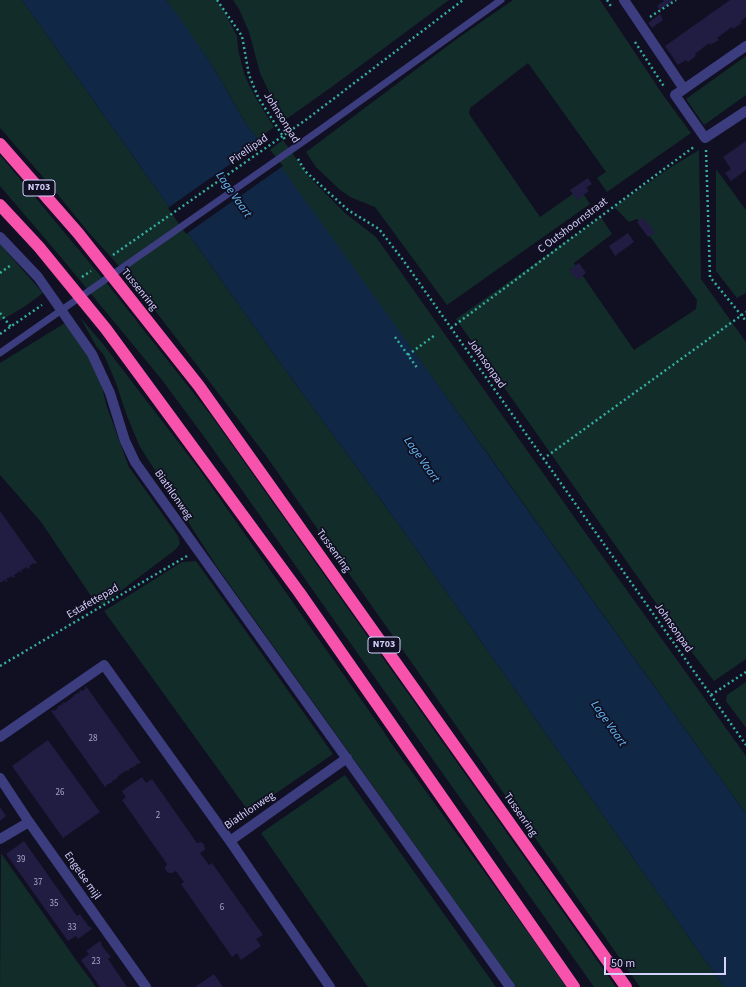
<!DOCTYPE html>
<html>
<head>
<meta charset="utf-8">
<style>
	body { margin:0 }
	#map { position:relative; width:746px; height:987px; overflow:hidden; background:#110f22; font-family:"Source Sans 3",sans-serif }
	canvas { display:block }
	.scale { position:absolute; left:604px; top:957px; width:122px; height:18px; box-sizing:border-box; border:2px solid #d4d1fd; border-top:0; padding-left:5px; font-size:12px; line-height:14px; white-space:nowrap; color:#d4d1fd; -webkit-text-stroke:3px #110f22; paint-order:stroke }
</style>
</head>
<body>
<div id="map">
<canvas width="746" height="987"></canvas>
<div class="scale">50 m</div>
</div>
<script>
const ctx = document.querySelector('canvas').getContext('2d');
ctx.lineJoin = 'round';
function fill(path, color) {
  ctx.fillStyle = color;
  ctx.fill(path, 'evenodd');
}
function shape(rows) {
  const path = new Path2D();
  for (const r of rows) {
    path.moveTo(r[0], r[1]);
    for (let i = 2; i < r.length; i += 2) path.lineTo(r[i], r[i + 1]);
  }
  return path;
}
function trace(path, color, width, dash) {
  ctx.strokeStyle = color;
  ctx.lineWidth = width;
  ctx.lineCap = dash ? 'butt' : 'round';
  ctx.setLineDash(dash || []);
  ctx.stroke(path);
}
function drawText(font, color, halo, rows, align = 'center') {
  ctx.font = font + ' "Source Sans 3",sans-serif';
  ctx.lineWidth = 3.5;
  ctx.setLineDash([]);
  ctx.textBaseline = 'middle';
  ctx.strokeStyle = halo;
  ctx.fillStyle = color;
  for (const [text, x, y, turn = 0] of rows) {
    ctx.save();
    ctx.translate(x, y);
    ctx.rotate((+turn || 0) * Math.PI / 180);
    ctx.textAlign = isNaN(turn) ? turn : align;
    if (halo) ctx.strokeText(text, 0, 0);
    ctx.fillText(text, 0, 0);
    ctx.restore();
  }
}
const green = shape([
	[0,0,22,0,281,364,400,526,724,987,640,987,264,453,131,279,89,233,50,185,0,128],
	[166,0,216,0,223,9,237,36,238,49,244,73,249,85,257,100,274,127,258,139,246,124,234,103,212,65],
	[233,0,449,0,333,86,285,120,277,109,260,73,249,32,239,9],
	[513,0,600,0,663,95,691,133,607,192,597,178,606,172,528,63,470,108,469,114,540,217,580,189,590,204,447,305,375,207,350,197,339,189,316,167,306,152,458,38],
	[746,56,746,95,704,125,686,99],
	[283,140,310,178,345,213,376,237,577,521,746,756,746,814,493,461,268,151],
	[699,150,701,279,746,342,746,659,714,681,677,633,456,319,601,217,612,234,574,263,634,350,696,309,697,300,637,219,629,222,614,207,671,167],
	[0,155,109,286,210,414,616,987,594,987,205,438,162,380,59,255,0,186],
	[716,169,746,210,746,293,737,298,716,271],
	[0,244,43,293,24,307,0,321],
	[80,317,103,344,202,473,384,732,391,743,532,938,566,987,516,987,217,567,140,447,127,416,116,383,104,355,96,346],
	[65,323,89,356,102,387,107,407,129,467,178,536,180,544,175,550,102,605,93,599,41,522,0,475,0,363],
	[196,561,333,754,249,812,104,611,182,562],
	[746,682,746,728,726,701,727,695],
	[345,775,496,987,368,987,261,833],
	[1,853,76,960,96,987,0,987]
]);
const water = shape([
	[22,0,166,0,179,17,212,65,246,124,280,165,746,814,746,987,724,987,400,526,281,364]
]);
const pier = shape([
	[263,141,283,166,186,234,168,208]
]);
const building = shape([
	[663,0,672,0,673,1,660,10,657,6,664,1],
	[730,0,746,0,746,17,740,22,742,23,733,29,732,27,717,38,719,40,710,45,709,43,695,54,696,56,688,62,686,60,678,65,665,46],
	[660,14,663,20,652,28,648,23],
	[746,141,746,170,731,181,725,173,731,169,723,157],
	[588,178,592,184,586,188,589,191,577,200,570,190],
	[644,218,655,233,648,237,637,222],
	[628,233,634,242,615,256,609,246],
	[579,263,586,273,577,280,569,270],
	[0,511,37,563,36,564,34,563,29,566,30,568,28,569,27,567,21,570,22,572,21,573,20,571,14,575,15,577,13,578,12,576,6,579,8,581,6,582,5,580,0,583],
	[86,686,141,763,139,764,138,763,133,768,133,767,129,769,129,770,128,772,127,770,117,777,118,778,112,781,113,782,106,785,107,786,105,787,51,711,53,710,54,711,58,708,57,707,63,704,62,703,64,702,65,703,74,696,74,695,80,692,79,691,81,690,82,691,86,688,85,687],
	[48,740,100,812,63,838,12,766],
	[142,777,146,783,152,779,197,843,201,842,204,844,205,850,200,853,209,865,212,863,263,935,256,939,261,946,241,960,237,953,232,957,181,884,184,882,176,871,172,873,169,873,166,871,165,868,167,864,122,800,126,797,122,791],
	[0,807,6,816,0,821],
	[24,841,77,916,80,914,89,927,90,926,92,929,78,939,76,936,68,941,6,854],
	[100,941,102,944,101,945,111,957,108,959,127,987,100,987,81,960,89,954,86,951],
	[214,974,223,987,195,987]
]);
const path = shape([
	[217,0,242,36,249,75,258,97,286,141],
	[607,0,612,8],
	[650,17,676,0],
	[635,42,665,88],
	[706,150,710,277,746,321],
	[298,159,305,171,348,210,379,229,403,260,746,745],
	[113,255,307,119,463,0],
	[0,273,11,265],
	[82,277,91,271],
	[0,313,11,327],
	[451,328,695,146],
	[0,334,42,305],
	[395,337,418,369],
	[408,355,435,335],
	[543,459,746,312],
	[0,666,187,556],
	[711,695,746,672]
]);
const lane = shape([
	[0,353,317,132,501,0]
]);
const street = shape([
	[624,0,684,89,675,95,705,138,746,111],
	[684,89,746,46],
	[0,237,38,277,92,354,110,393,125,441,135,462,142,472,510,987],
	[0,737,104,665,230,841,330,987],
	[0,778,29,822,146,987],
	[0,839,29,822],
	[230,841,347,758]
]);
const highway = shape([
	[0,144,78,233,199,386,626,987],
	[0,205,39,247,106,329,299,592,574,987]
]);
const numberNames = [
	["28",93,739],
	["26",60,793],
	["2",158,816],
	["39",21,860],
	["37",38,883],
	["35",54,904],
	["6",222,908],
	["33",72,928],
	["23",96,962]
];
const shields = [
	[39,188,32],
	[384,645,32]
];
const shieldNames = [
	["N703",39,188],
	["N703",384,645]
];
const streetNames = [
	["Johnsonpad",281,118,58],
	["Pirellipad",249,150,-35],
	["C Outshoornstraat",573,226,-37],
	["Tussenring",139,290,51],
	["Johnsonpad",486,364,55],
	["Biathlonweg",173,495,55],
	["Tussenring",333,551,54],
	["Estafettepad",93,602,-30],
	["Johnsonpad",673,628,55],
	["Biathlonweg",250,811,-34],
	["Tussenring",520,815,55],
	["Engelse mijl",82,876,55]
];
const waterNames = [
	["Lage Vaart",233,195,55],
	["Lage Vaart",421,460,55],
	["Lage Vaart",608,724,55]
];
fill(green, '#122c29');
fill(water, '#102745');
fill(pier, '#110f22');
fill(building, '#211c42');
trace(path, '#34afa0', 2.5, [2, 3]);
trace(lane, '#3c3d7f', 7);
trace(street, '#3c3d7f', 10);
trace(highway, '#f752ac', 12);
drawText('9px', '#a7a4ce', null, numberNames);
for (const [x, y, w] of shields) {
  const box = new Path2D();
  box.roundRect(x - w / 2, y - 8, w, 16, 3);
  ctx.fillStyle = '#110f22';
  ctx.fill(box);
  trace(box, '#d4d1fd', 1);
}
drawText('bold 10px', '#d4d1fd', null, shieldNames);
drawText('11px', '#d4d1fd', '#110f22', streetNames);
drawText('italic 12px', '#64bdf8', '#110f22', waterNames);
</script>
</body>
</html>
